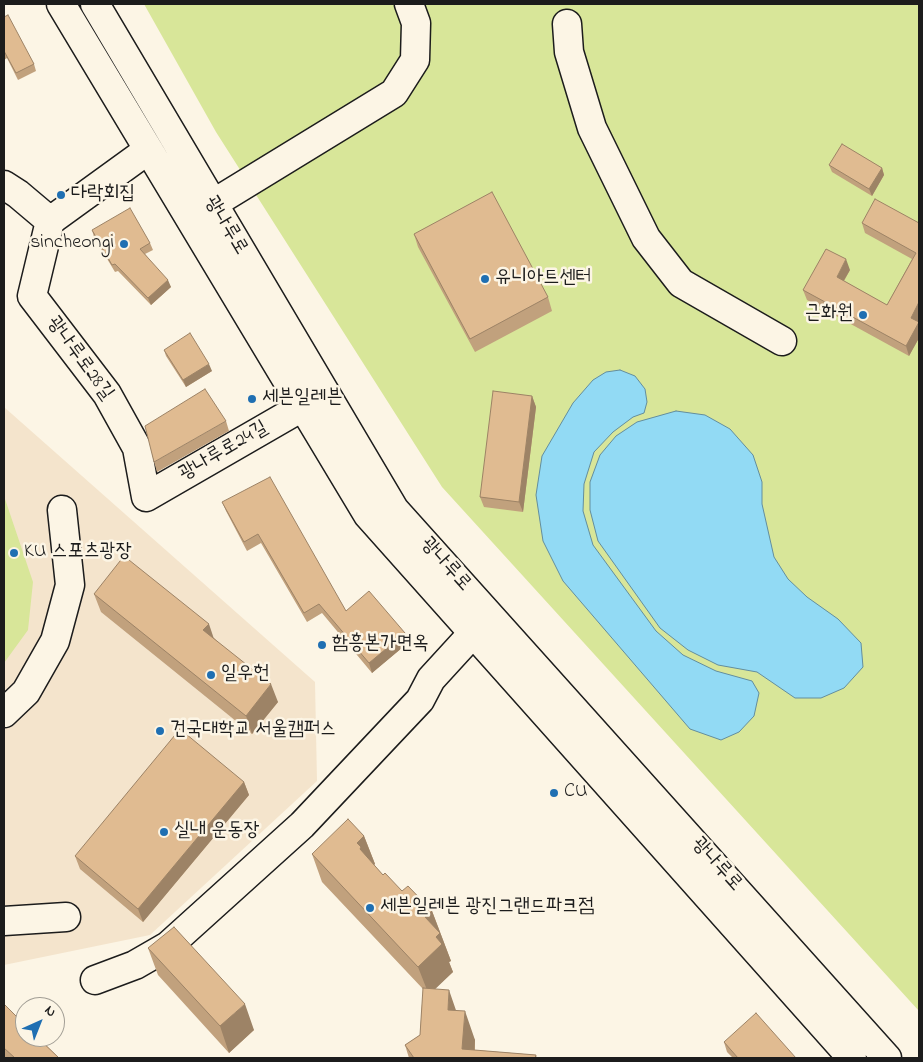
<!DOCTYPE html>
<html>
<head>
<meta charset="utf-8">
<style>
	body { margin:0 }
	#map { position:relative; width:923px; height:1062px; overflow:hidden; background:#fcf5e5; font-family:"Indie Flower",sans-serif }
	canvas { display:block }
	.frame { position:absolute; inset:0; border:5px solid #1c1c1c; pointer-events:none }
	.north { position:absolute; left:15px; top:997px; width:50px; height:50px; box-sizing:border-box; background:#fcf5e5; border:1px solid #a29e95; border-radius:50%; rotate:44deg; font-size:14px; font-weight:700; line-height:20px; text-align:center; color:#1c1c1c }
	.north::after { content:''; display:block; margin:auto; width:18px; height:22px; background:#1f6fb2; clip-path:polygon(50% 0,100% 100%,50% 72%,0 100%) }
</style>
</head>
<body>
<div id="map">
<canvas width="923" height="1062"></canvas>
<div class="frame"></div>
<div class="north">N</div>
</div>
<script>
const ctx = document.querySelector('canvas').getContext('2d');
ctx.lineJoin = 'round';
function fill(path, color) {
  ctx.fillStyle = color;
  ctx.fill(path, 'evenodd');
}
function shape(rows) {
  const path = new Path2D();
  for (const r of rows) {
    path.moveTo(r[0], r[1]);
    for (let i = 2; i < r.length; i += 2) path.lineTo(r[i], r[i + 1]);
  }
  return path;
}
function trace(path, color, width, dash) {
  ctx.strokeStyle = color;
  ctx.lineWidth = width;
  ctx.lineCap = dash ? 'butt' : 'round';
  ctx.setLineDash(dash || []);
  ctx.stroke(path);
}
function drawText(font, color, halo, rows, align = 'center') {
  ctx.font = font + ' "Indie Flower","Poor Story",sans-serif';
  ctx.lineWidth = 5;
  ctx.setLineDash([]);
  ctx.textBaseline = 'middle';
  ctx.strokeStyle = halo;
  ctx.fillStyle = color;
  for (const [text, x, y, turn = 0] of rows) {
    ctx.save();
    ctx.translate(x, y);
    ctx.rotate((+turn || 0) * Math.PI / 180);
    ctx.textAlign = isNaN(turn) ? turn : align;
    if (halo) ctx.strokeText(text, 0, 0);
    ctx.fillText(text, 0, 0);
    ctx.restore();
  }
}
const built = shape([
	[4,407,315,682,317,781,150,935,4,965]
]);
const green = shape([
	[144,4,919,4,919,1011,442,487,216,132],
	[4,496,33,582,28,630,4,663]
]);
const water = shape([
	[620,370,635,376,645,389,647,402,644,413,633,417,613,432,594,452,584,484,583,511,593,545,656,631,683,655,716,671,752,681,759,693,754,716,739,732,721,740,690,729,563,581,543,541,536,495,542,456,573,403,593,380,606,372,620,370],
	[676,411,705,415,730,429,753,455,762,482,762,504,774,557,788,579,807,597,838,619,861,643,863,667,844,688,821,698,795,698,757,672,718,665,688,650,660,628,598,541,590,510,590,482,600,455,616,436,637,422,676,411]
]);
const minor = shape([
	[567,24,569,52,592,128,646,238,681,283,782,341],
	[4,185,18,194,50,221],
	[193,216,394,93,415,60,416,23,409,4],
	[50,221,32,296,107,394,137,448,146,497,302,407],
	[50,221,148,150],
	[4,713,26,692,55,641,70,585,62,510],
	[4,921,66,917],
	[95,980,135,965,168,946,302,825,420,700,431,679,474,632]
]);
const major = shape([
	[61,4,368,515,852,1058],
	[95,4,394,509,887,1058]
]);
const wall = shape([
	[4,17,34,64,36,71,18,80,7,58,4,60],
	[829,165,882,168,884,175,872,196,832,172],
	[862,223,919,223,918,322,919,323,919,338,909,356,807,300,803,290,850,270,844,281,887,305,912,259,865,233],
	[92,230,150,243,153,250,145,254,171,287,151,305,118,271,115,272,94,237],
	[414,234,548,297,552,311,475,352,418,247],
	[164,350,212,371,186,387,166,356],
	[532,396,536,407,523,512,484,507,480,497],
	[226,421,229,431,157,472,154,462],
	[222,502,346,611,405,633,409,642,372,673,322,613,307,622,261,543,247,551,226,511],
	[94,594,214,638,278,702,252,734,101,612],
	[244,782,249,795,143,922,80,869,75,856],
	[364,836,375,864,374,865,383,875,402,891,432,911,451,961,449,962,453,972,434,989,456,1011,475,1040,475,1050,536,1055,537,1058,409,1058,405,1045,420,1035,423,989,322,882,312,854],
	[148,948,254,1030,229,1053,158,975],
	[4,1004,59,1058,4,1058],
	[724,1042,796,1058,733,1058,727,1052]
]);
const shadedWall = shape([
	[882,168,884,175,872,196,869,189],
	[846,259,850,270,840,287,837,277],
	[168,280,171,287,151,305,148,298],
	[919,302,919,319,915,328,911,318],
	[919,322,919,338,909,356,906,346],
	[209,364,212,371,186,387,183,380],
	[532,396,536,407,523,512,519,502],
	[209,624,215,642,203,630],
	[405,633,409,642,372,673,369,663],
	[271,684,278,702,252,734,246,716],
	[244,782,249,795,143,922,138,909],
	[364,836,375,864,369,869,357,843],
	[432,911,451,961,449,962,453,972,429,995,418,967,425,917],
	[449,990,459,1019,448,1010],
	[245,1004,254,1030,229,1053,220,1026],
	[465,1011,475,1040,474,1058,462,1049]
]);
const building = shape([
	[8,15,34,64,16,73,4,51,4,17,8,15],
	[842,144,882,168,869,189,829,165,842,144],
	[492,192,548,297,470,339,414,234,492,192],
	[875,199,919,223,919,302,911,318,919,322,906,346,803,290,826,249,846,259,837,277,887,305,916,253,862,223,875,199],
	[130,208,150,243,140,249,168,280,148,298,115,264,112,265,92,230,130,208],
	[190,333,209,364,183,380,164,350,190,333],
	[205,389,226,421,154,462,145,426,205,389],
	[493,391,532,396,519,502,480,497,493,391],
	[270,477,346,611,369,591,405,633,369,663,319,604,304,613,258,534,244,542,222,502,270,477],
	[124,556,209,624,203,630,271,684,246,716,94,594,124,556],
	[180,729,244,782,138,909,75,856,180,729],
	[348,819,364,836,357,843,361,847,360,849,383,875,385,873,402,891,408,886,432,911,425,917,440,933,436,937,442,944,418,967,312,854,348,819],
	[174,927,245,1004,220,1026,148,948,174,927],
	[423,988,449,990,448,1010,465,1011,462,1049,536,1055,535,1058,414,1058,405,1045,420,1035,423,988],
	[4,1004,25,1025,25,1037,37,1037,59,1058,15,1058,4,1048,4,1004],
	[756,1013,796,1058,738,1058,724,1042,756,1013]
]);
const markers = [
	[61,195,5,"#1f6fb2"],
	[124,244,5,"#1f6fb2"],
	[485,279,5,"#1f6fb2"],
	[863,315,5,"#1f6fb2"],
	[252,399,5,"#1f6fb2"],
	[14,553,5,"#1f6fb2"],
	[322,645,5,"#1f6fb2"],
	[211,675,5,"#1f6fb2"],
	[160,731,5,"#1f6fb2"],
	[554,793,5,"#1f6fb2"],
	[164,832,5,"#1f6fb2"],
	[370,908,5,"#1f6fb2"]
];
const poiNames = [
	["다락회집",71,195],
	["sincheongi",114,244,"right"],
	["유니아트센터",495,279],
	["근화원",853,315,"right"],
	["세븐일레븐",262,399],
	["KU 스포츠광장",24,553],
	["함흥본가면옥",332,645],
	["일우헌",221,675],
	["건국대학교 서울캠퍼스",170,731],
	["CU",564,793],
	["실내 운동장",174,832],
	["세븐일레븐 광진그랜드파크점",380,908]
];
const streetNames = [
	["광나루로",225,226,59],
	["광나루로28길",79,359,54],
	["광나루로24길",224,452,-30],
	["광나루로",445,565,48],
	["광나루로",716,865,48]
];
fill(built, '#f4e4cc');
fill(green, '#d8e699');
fill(water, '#92daf4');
trace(water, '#638e9e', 1);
trace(minor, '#1c1c1c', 31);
trace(major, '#1c1c1c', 31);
trace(minor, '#fcf5e5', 28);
trace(major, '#fcf5e5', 28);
fill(wall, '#c1a17d');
fill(shadedWall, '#9d8366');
fill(building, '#e0bb91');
trace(building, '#9d8366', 1);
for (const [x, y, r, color] of markers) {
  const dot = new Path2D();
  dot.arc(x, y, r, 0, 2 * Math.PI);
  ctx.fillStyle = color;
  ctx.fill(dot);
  trace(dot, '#fcf5e5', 2);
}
drawText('20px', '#1c1c1c', '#fcf5e5', poiNames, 'left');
drawText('20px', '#1c1c1c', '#fcf5e5', streetNames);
</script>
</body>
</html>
